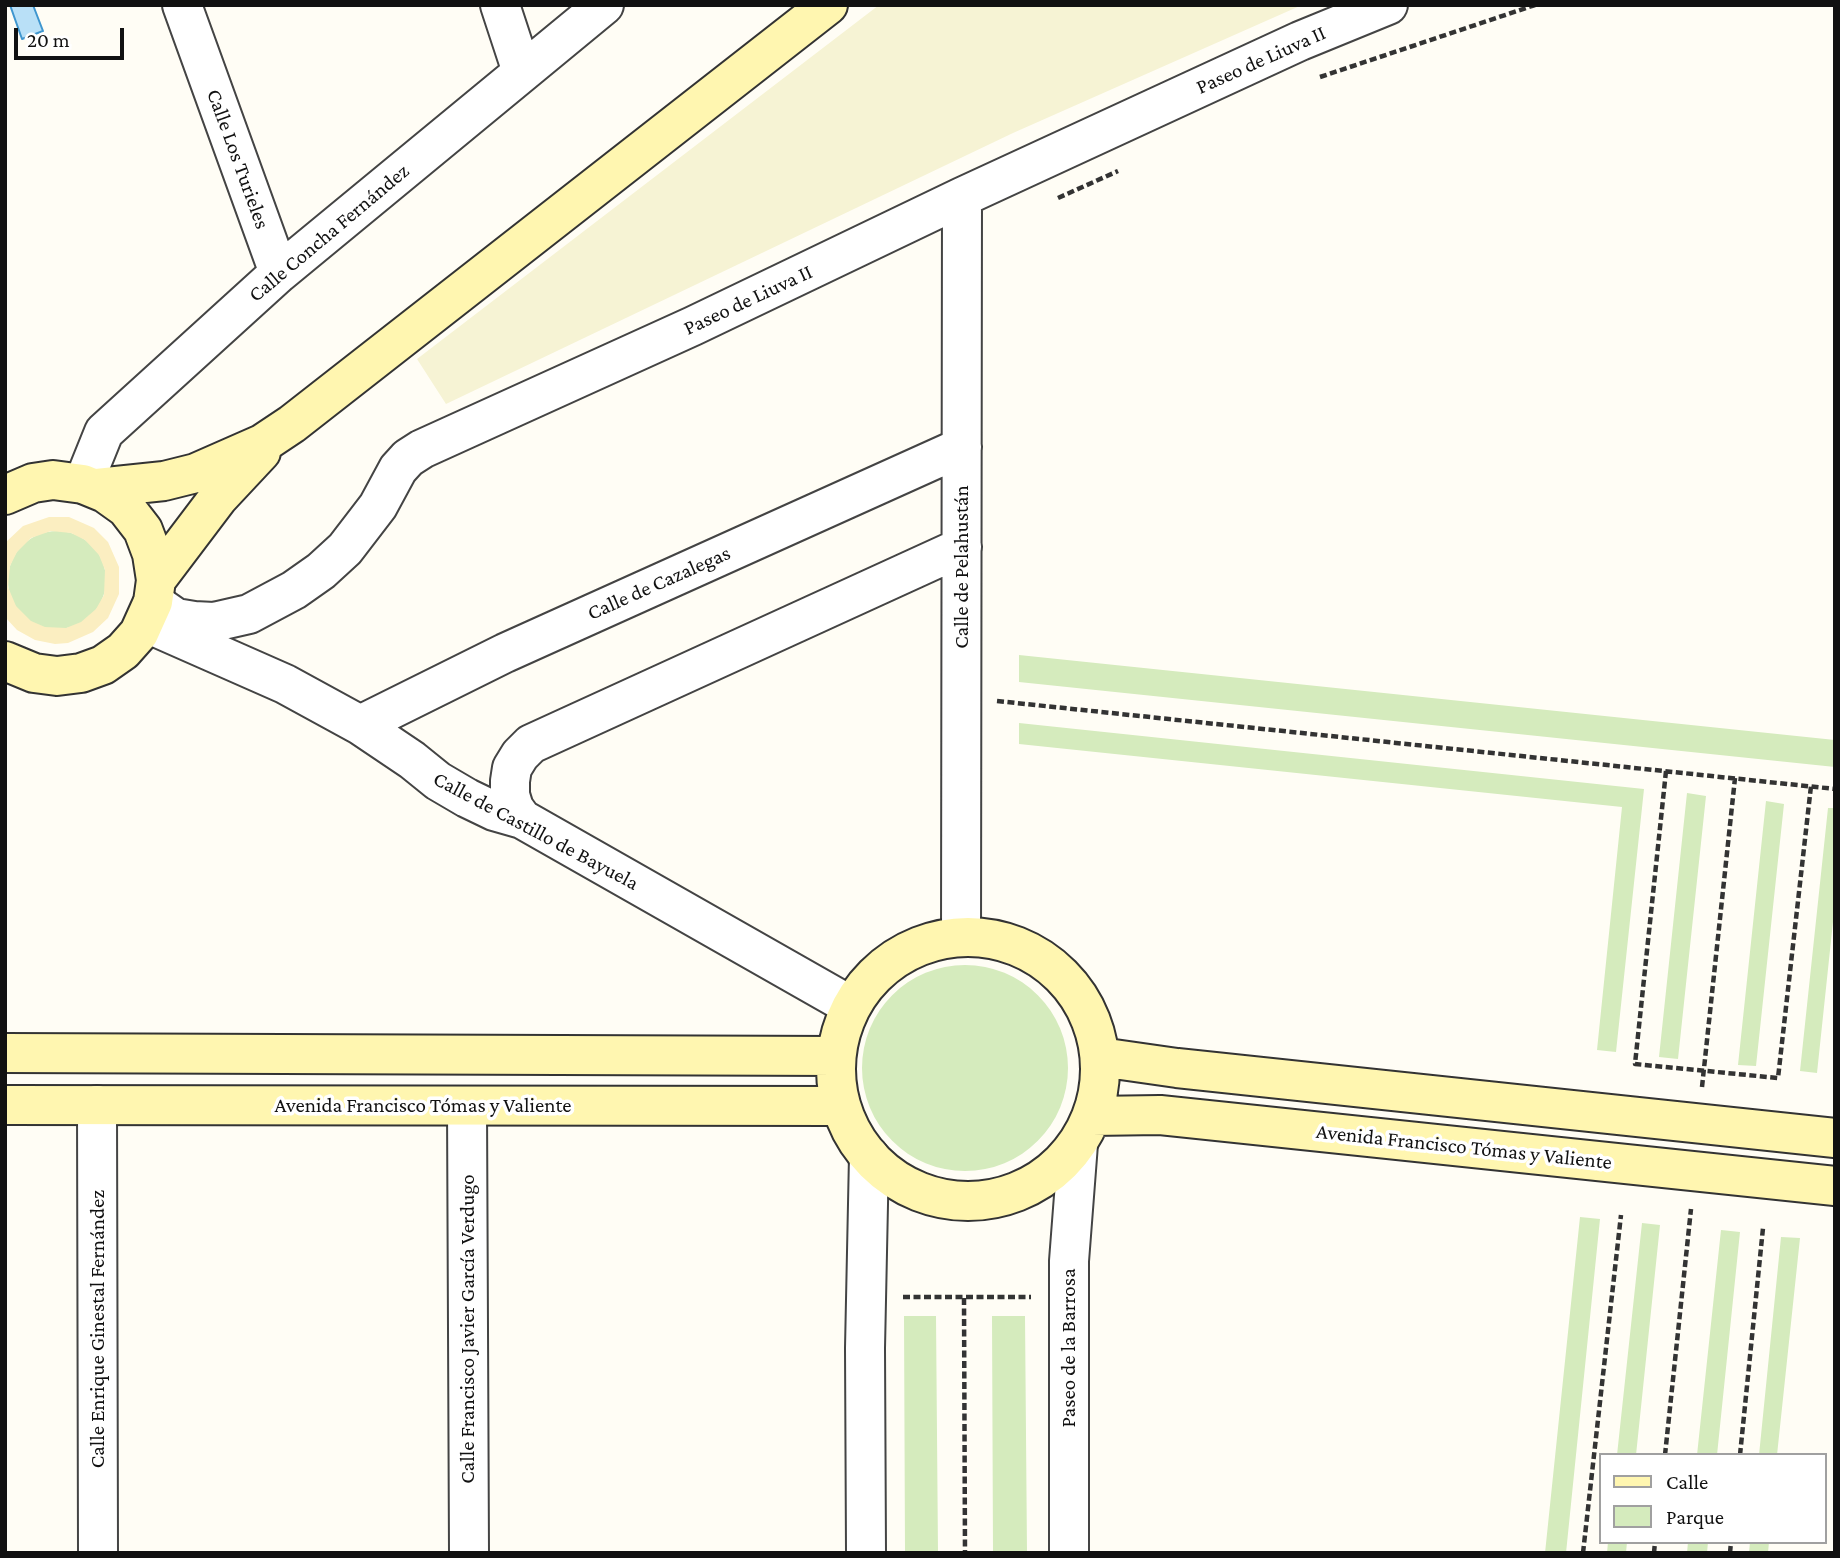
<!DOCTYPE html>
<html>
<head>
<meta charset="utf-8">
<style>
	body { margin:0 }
	#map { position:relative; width:1840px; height:1558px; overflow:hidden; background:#fffdf5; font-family:"Crimson Pro",serif }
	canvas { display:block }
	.frame { position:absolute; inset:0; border:7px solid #111; pointer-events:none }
	.legend { position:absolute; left:1599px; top:1453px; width:228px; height:91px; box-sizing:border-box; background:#fff; border:2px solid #a0a0a0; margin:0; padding:9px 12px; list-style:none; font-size:21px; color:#111 }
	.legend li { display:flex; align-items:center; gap:14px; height:35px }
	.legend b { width:35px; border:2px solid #a0a0a0 }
	.scale { position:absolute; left:14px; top:28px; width:110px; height:32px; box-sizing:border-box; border:4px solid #111; border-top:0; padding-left:9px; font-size:21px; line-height:24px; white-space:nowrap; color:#111; -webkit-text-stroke:5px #fff; paint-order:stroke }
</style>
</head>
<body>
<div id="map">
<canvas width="1840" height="1558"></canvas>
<div class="frame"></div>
<ul class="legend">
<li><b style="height:9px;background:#fff6b0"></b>Calle</li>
<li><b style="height:19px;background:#d5ebbd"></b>Parque</li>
</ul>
<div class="scale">20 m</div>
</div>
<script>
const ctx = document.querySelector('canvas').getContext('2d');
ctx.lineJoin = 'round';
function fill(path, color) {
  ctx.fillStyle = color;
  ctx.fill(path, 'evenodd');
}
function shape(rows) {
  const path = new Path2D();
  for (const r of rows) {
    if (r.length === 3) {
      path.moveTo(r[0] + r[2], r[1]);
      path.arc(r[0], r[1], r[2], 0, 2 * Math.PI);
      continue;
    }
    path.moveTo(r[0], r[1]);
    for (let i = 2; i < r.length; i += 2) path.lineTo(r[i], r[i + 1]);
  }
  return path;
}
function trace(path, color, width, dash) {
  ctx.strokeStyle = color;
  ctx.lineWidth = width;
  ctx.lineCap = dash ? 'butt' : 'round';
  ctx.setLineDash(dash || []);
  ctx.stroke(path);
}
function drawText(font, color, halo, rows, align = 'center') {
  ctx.font = font + ' "Crimson Pro",serif';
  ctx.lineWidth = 7;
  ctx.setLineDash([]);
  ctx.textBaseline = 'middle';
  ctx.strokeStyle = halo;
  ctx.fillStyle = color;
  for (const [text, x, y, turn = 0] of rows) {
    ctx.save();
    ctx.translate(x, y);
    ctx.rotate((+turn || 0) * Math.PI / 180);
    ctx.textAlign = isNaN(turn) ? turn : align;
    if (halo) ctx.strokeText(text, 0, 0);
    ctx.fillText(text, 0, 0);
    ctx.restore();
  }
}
const farmland = shape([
	[879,5,1302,5,1013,133,446,404,417,359]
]);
const green = shape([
	[57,580,49],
	[1019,655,1835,740,1835,767,1019,682],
	[1019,723,1644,789,1616,1052,1597,1050,1622,807,1019,744],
	[1687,793,1706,796,1678,1059,1659,1057],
	[1766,801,1784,804,1756,1066,1738,1065],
	[1828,808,1835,808,1835,903,1817,1073,1800,1071],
	[965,1068,103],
	[1580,1217,1600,1219,1566,1553,1545,1553],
	[1642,1223,1660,1225,1636,1455,1617,1455],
	[1721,1230,1740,1232,1717,1455,1697,1455],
	[1781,1237,1800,1238,1777,1455,1759,1455],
	[904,1316,936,1316,938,1553,905,1553],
	[992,1316,1025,1316,1027,1553,993,1553],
	[1608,1542,1627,1542,1626,1553,1607,1553],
	[1688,1542,1708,1542,1707,1553,1687,1553],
	[1750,1542,1769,1542,1768,1553,1749,1553]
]);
const sand = shape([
	[49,517,69,517,94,528,108,542,119,567,119,594,108,618,93,632,68,643,55,644,35,640,17,630,5,617,5,543,23,526],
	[51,531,71,533,85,540,99,555,105,570,104,595,96,609,81,622,66,628,45,627,31,621,16,606,8,587,10,566,17,552,31,538]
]);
const water = shape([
	[10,5,33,5,43,31,22,39,10,5]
]);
const path = shape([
	[1320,77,1535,5],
	[1058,198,1118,171],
	[997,701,1835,789],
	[1666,771,1635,1064,1778,1078,1811,786],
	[1702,1087,1735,778],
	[903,1297,1031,1297],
	[964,1298,965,1553],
	[1665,1455,1691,1209],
	[1740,1455,1763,1228],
	[1583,1553,1621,1215],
	[1654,1553,1655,1542],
	[1730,1553,1731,1542]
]);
const street = shape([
	[182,5,279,273],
	[500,5,522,72],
	[83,484,104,432,279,273,604,5],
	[153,602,176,618,194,621,214,622,249,614,294,590,321,571,345,549,378,506,398,469,408,458,422,449,693,326,962,197,1300,41,1388,5],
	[158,628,285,684,360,725,412,760,438,781,467,798,494,811,522,819,851,1006],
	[360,725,505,653,962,447],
	[522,819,514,808,510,795,510,781,512,768,520,755,531,744,962,547],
	[961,937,962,197],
	[97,1105,98,1553],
	[467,1106,469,1553],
	[866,1553,865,1348,869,1156],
	[1069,1553,1069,1261,1078,1144]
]);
const secondary = shape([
	[97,488,164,481,196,473,262,444,292,424,828,5],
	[5,495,33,483,53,480,83,484,105,493,126,508,143,530,152,554,156,580,153,602,139,633,123,651,103,665,81,673,57,676,34,673,5,661],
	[156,580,218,498,261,452],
	[968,1069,132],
	[5,1053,836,1056],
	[1100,1057,1177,1068,1835,1138],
	[5,1105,841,1106],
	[1092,1116,1160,1115,1835,1186]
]);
const streetNames = [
	["Paseo de Liuva II",1261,60,-24],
	["Calle Los Turieles",238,159,70],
	["Calle Concha Fernández",329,233,-40],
	["Paseo de Liuva II",748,300,-25],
	["Calle de Pelahustán",962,567,-90],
	["Calle de Cazalegas",659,583,-24],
	["Calle de Castillo de Bayuela",536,831,28],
	["Avenida Francisco Tómas y Valiente",423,1106],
	["Avenida Francisco Tómas y Valiente",1464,1147,6],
	["Calle Enrique Ginestal Fernández",98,1329,-90],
	["Calle Francisco Javier García Verdugo",468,1329,-90],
	["Paseo de la Barrosa",1069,1348,-90]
];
fill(farmland, '#f6f3d4');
fill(green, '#d5ebbd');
fill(sand, '#fbeec1');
fill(water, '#b9e0f7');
trace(water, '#3f96cf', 2);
trace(street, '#444', 42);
trace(secondary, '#333', 42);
trace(path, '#333', 4.5, [7, 3.5]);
trace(street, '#fff', 38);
trace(secondary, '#fff6b0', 38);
drawText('21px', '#111', '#fff', streetNames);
</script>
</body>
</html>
